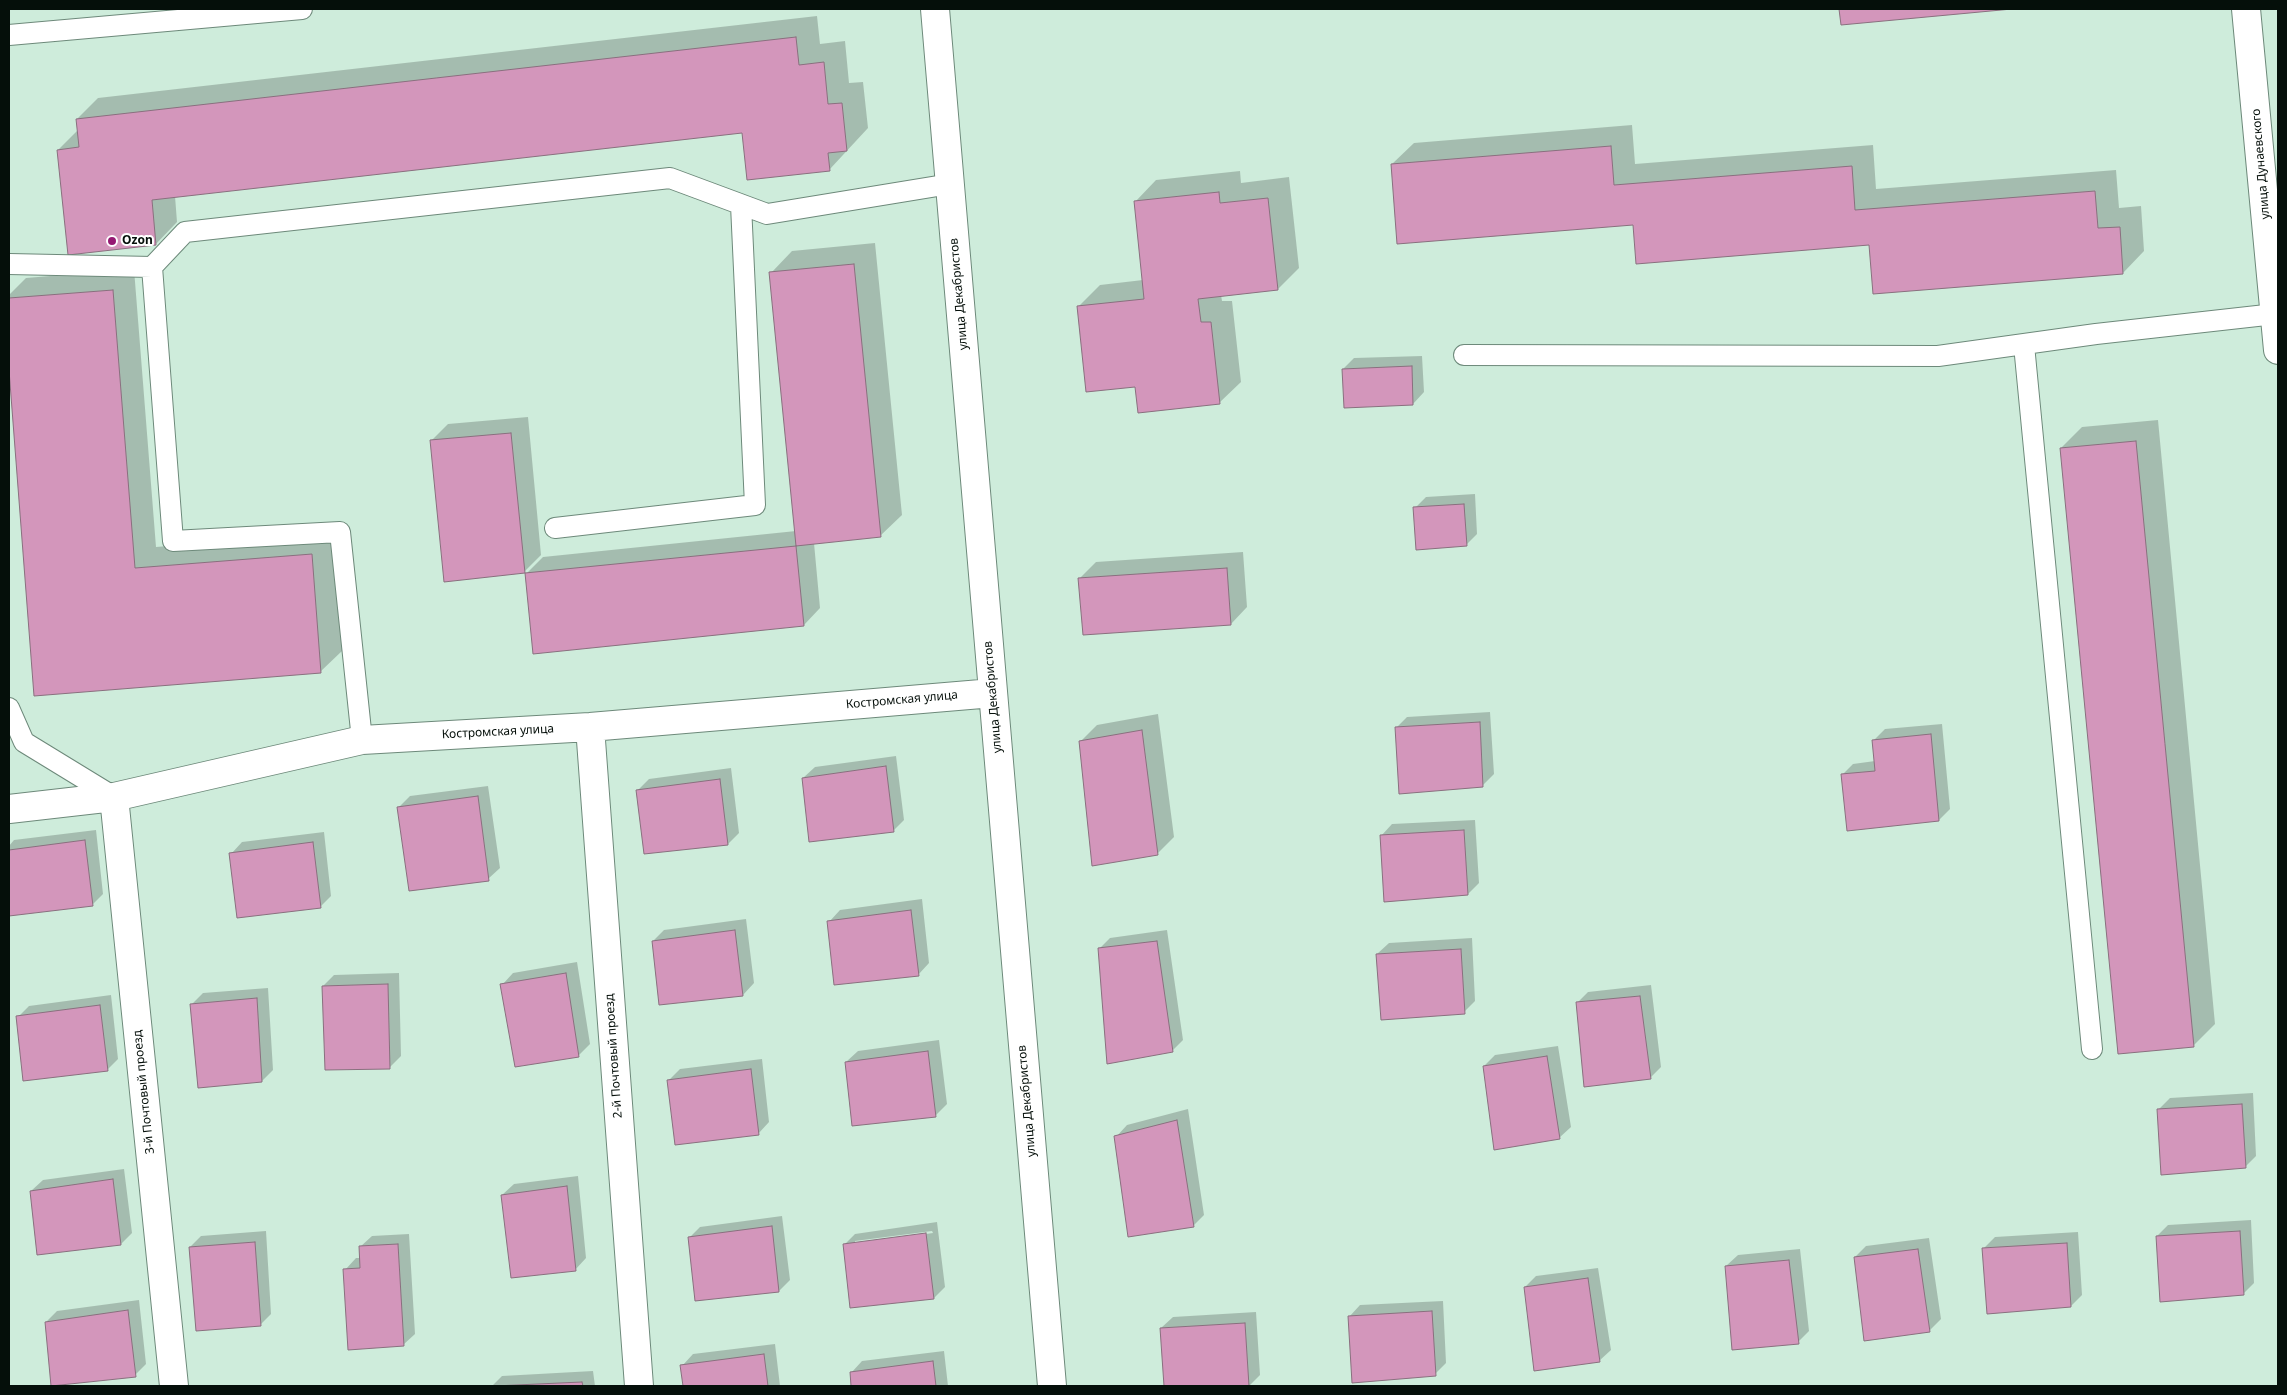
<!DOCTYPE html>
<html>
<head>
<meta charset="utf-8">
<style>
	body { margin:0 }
	#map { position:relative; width:2287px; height:1395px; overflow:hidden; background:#ceecdb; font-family:"Noto Sans",sans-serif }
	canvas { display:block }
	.frame { position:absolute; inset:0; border:10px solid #050f0a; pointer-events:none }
</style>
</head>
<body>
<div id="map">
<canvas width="2287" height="1395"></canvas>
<div class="frame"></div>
</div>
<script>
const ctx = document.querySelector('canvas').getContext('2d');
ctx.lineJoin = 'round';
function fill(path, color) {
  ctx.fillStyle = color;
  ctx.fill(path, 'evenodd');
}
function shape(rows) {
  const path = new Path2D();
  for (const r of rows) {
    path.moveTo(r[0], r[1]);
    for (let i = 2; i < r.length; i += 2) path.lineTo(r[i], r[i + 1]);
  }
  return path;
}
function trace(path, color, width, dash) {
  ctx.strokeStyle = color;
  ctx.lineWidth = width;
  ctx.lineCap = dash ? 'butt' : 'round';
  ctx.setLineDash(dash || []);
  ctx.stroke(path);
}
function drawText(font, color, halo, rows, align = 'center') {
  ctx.font = font + ' "Noto Sans",sans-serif';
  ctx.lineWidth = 4;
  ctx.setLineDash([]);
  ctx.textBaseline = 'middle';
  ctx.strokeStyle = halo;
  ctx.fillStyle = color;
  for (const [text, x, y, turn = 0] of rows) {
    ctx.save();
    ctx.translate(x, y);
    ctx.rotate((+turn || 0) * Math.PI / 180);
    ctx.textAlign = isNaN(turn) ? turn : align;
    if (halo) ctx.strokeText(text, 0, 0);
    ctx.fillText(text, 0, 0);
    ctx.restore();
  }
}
const shadow = shape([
	[1840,9,1998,9,1842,24],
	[817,16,820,44,845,41,849,83,863,82,868,128,830,169,748,178,743,132,175,196,177,222,156,244,69,253,58,150,78,130,77,119,98,98],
	[1632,125,1635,164,1873,145,1876,189,2116,170,2119,208,2141,206,2144,251,2123,273,1870,244,1634,224,1392,164,1414,143],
	[1240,171,1241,183,1289,177,1299,268,1278,289,1221,295,1222,301,1232,301,1241,382,1219,403,1136,386,1079,306,1100,285,1143,280,1135,202,1156,180],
	[875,243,902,515,880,536,814,543,820,608,804,625,526,574,543,557,796,531,771,273,792,251],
	[134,269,156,547,333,533,342,651,320,672,35,695,9,353,9,295,26,278],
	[1422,356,1424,392,1413,404,1343,369,1354,358],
	[528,417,541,555,524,572,431,441,448,424],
	[2158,420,2215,1024,2194,1045,2061,448,2082,427],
	[1475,494,1477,534,1466,545,1415,508,1426,497],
	[1243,552,1247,607,1231,624,1080,578,1096,562],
	[1490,712,1494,774,1482,786,1396,728,1407,717],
	[1158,714,1174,837,1157,854,1080,742,1097,725],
	[1942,724,1950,809,1939,820,1842,775,1853,764,1875,761,1874,740,1885,729],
	[896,756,904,820,893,831,803,778,815,767],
	[731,768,739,833,728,844,638,790,649,779],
	[488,786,500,868,488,879,399,807,410,796],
	[1475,820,1479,883,1468,894,1381,836,1392,824],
	[96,830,103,894,92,905,10,914,9,846,14,840],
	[324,832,331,896,320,907,231,854,242,842],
	[922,899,929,963,918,975,829,922,840,910],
	[746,919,754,983,743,995,653,941,664,930],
	[1167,930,1183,1040,1172,1051,1099,949,1110,938],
	[1472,938,1475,1001,1464,1012,1377,954,1389,943],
	[577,962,590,1044,578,1056,502,985,513,973],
	[399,973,401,1056,390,1067,323,986,334,975],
	[1651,985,1661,1067,1650,1078,1577,1003,1588,992],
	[268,988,273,1070,262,1081,192,1004,203,993],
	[111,995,118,1059,107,1070,18,1017,29,1006],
	[939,1040,947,1104,936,1115,853,1124,846,1062,858,1051],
	[1558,1046,1571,1127,1559,1138,1484,1066,1495,1055],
	[762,1059,769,1122,758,1134,669,1080,680,1069],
	[2253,1093,2256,1156,2245,1167,2159,1109,2170,1098],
	[1188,1109,1204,1215,1193,1226,1116,1137,1127,1125],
	[124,1169,132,1233,121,1244,31,1191,43,1180],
	[578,1176,586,1258,575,1270,502,1195,514,1184],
	[782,1216,790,1280,779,1291,689,1238,700,1227],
	[2251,1220,2254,1283,2243,1294,2157,1236,2168,1225],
	[937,1222,945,1287,934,1298,844,1245,855,1234],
	[932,1231,933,1233,855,1244,855,1241],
	[266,1231,271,1314,260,1325,190,1247,201,1236],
	[2078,1232,2082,1295,2071,1306,1984,1248,1995,1237],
	[409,1234,415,1334,403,1345,345,1270,356,1258,361,1258,360,1247,372,1236],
	[1929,1238,1941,1319,1930,1330,1855,1257,1866,1246],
	[1800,1249,1809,1331,1798,1342,1726,1266,1738,1255],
	[1598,1268,1611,1350,1599,1361,1525,1287,1536,1276],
	[139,1300,146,1364,135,1375,46,1322,57,1311],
	[1443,1301,1446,1363,1435,1374,1349,1317,1360,1305],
	[1256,1312,1260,1375,1249,1386,1165,1386,1161,1328,1173,1317],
	[775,1344,780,1386,684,1386,682,1366,693,1354],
	[944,1351,948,1386,852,1386,851,1373,862,1361],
	[593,1371,595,1386,492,1386,502,1376]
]);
const building = shape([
	[1839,9,2012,9,1841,25,1839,9],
	[796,37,799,65,824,62,828,104,842,103,847,151,828,153,830,171,747,180,742,133,152,200,156,245,68,255,57,150,79,147,76,119,796,37],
	[1611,146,1614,185,1852,166,1855,210,2095,191,2098,228,2120,227,2123,274,1873,294,1869,245,1636,264,1633,225,1397,244,1391,164,1611,146],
	[1219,192,1220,203,1268,198,1278,290,1198,299,1201,322,1211,322,1220,404,1138,413,1135,387,1086,392,1077,306,1144,299,1134,201,1219,192],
	[854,264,881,537,796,546,769,272,854,264],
	[113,290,135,568,312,554,321,673,34,696,9,370,9,298,113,290],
	[1412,366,1413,405,1344,408,1342,369,1412,366],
	[511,433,525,573,444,582,430,440,511,433],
	[2136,441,2194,1047,2118,1054,2060,448,2136,441],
	[1464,504,1467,546,1416,550,1413,507,1464,504],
	[796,546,804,626,533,654,525,573,796,546],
	[1227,568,1231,625,1083,635,1078,578,1227,568],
	[1480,722,1483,787,1399,794,1395,727,1480,722],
	[1142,730,1158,855,1092,866,1079,741,1142,730],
	[1931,734,1939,821,1847,831,1841,774,1875,771,1872,740,1931,734],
	[886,766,894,832,809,842,802,778,886,766],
	[720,779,728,845,644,854,636,790,720,779],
	[478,796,489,881,409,891,397,807,478,796],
	[1464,830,1468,895,1384,902,1380,835,1464,830],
	[85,840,93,906,9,916,9,850,85,840],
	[313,842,321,908,237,918,229,853,313,842],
	[911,910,919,976,834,985,827,921,911,910],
	[735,930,743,996,659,1005,652,941,735,930],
	[1157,941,1173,1052,1107,1064,1098,948,1157,941],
	[1461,949,1465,1014,1381,1020,1376,954,1461,949],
	[566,973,579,1057,515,1067,500,984,566,973],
	[388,984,390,1069,325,1070,322,986,388,984],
	[1640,996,1651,1079,1584,1087,1576,1002,1640,996],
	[257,998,262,1082,198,1088,190,1004,257,998],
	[100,1005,108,1071,23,1081,16,1016,100,1005],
	[928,1051,936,1117,852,1126,845,1062,928,1051],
	[1547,1056,1560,1139,1494,1150,1483,1066,1547,1056],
	[751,1069,759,1135,675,1145,667,1080,751,1069],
	[2242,1104,2246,1168,2161,1175,2157,1109,2242,1104],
	[1177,1120,1194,1227,1128,1237,1114,1136,1177,1120],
	[113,1179,121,1245,37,1255,30,1191,113,1179],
	[567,1186,576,1271,511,1278,501,1195,567,1186],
	[772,1226,779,1292,695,1301,688,1237,772,1226],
	[2240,1231,2244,1295,2160,1302,2156,1236,2240,1231],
	[926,1233,934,1299,850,1308,843,1244,926,1233],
	[255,1242,261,1326,196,1331,189,1247,255,1242],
	[2067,1243,2071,1307,1987,1314,1982,1248,2067,1243],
	[398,1244,404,1346,348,1350,343,1269,360,1268,359,1246,398,1244],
	[1918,1249,1930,1332,1864,1341,1854,1257,1918,1249],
	[1789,1260,1799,1344,1732,1350,1725,1266,1789,1260],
	[1588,1278,1600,1362,1534,1371,1524,1287,1588,1278],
	[128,1310,136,1377,51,1386,45,1322,128,1310],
	[1432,1311,1436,1376,1352,1383,1348,1316,1432,1311],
	[1245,1323,1249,1386,1164,1386,1160,1328,1245,1323],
	[764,1354,768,1386,683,1386,680,1365,764,1354],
	[933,1361,936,1386,851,1386,850,1372,933,1361],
	[582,1382,583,1386,494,1386,582,1382]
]);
const service = shape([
	[9,35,302,9],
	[9,264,152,267],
	[2024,345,2092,1049],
	[1464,355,1938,356,2096,334,2275,314],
	[555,528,755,505,741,205],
	[9,708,24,742,114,797],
	[362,740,340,532,173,541,152,267,185,232,670,178,767,214,950,184]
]);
const minor = shape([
	[935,9,1052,1386],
	[2246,9,2278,350],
	[590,727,639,1386],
	[114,797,174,1386],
	[9,809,114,797,362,740,590,727,993,693]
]);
const markers = [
	[112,241,5,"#951973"]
];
const streetNames = [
	["улица Дунаевского",2261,164,-95],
	["улица Декабристов",959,294,-95],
	["улица Декабристов",993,697,-95],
	["Костромская улица",902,700,-5],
	["Костромская улица",498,732,-3],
	["2-й Почтовый проезд",614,1056,-94],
	["3-й Почтовый проезд",144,1092,-96],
	["улица Декабристов",1027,1101,-95]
];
const poiNames = [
	["Ozon",122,241]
];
fill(shadow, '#0003');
fill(building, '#d396bb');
trace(building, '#896f7e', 1);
trace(service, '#6d897a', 22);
trace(minor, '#6d897a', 30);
trace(service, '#fff', 20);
trace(minor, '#fff', 28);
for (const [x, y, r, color] of markers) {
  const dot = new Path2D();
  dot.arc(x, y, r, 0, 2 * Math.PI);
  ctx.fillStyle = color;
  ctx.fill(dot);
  trace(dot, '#fff', 2);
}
drawText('12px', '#050f0a', '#fff', streetNames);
drawText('bold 12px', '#050f0a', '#fff', poiNames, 'left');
</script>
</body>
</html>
